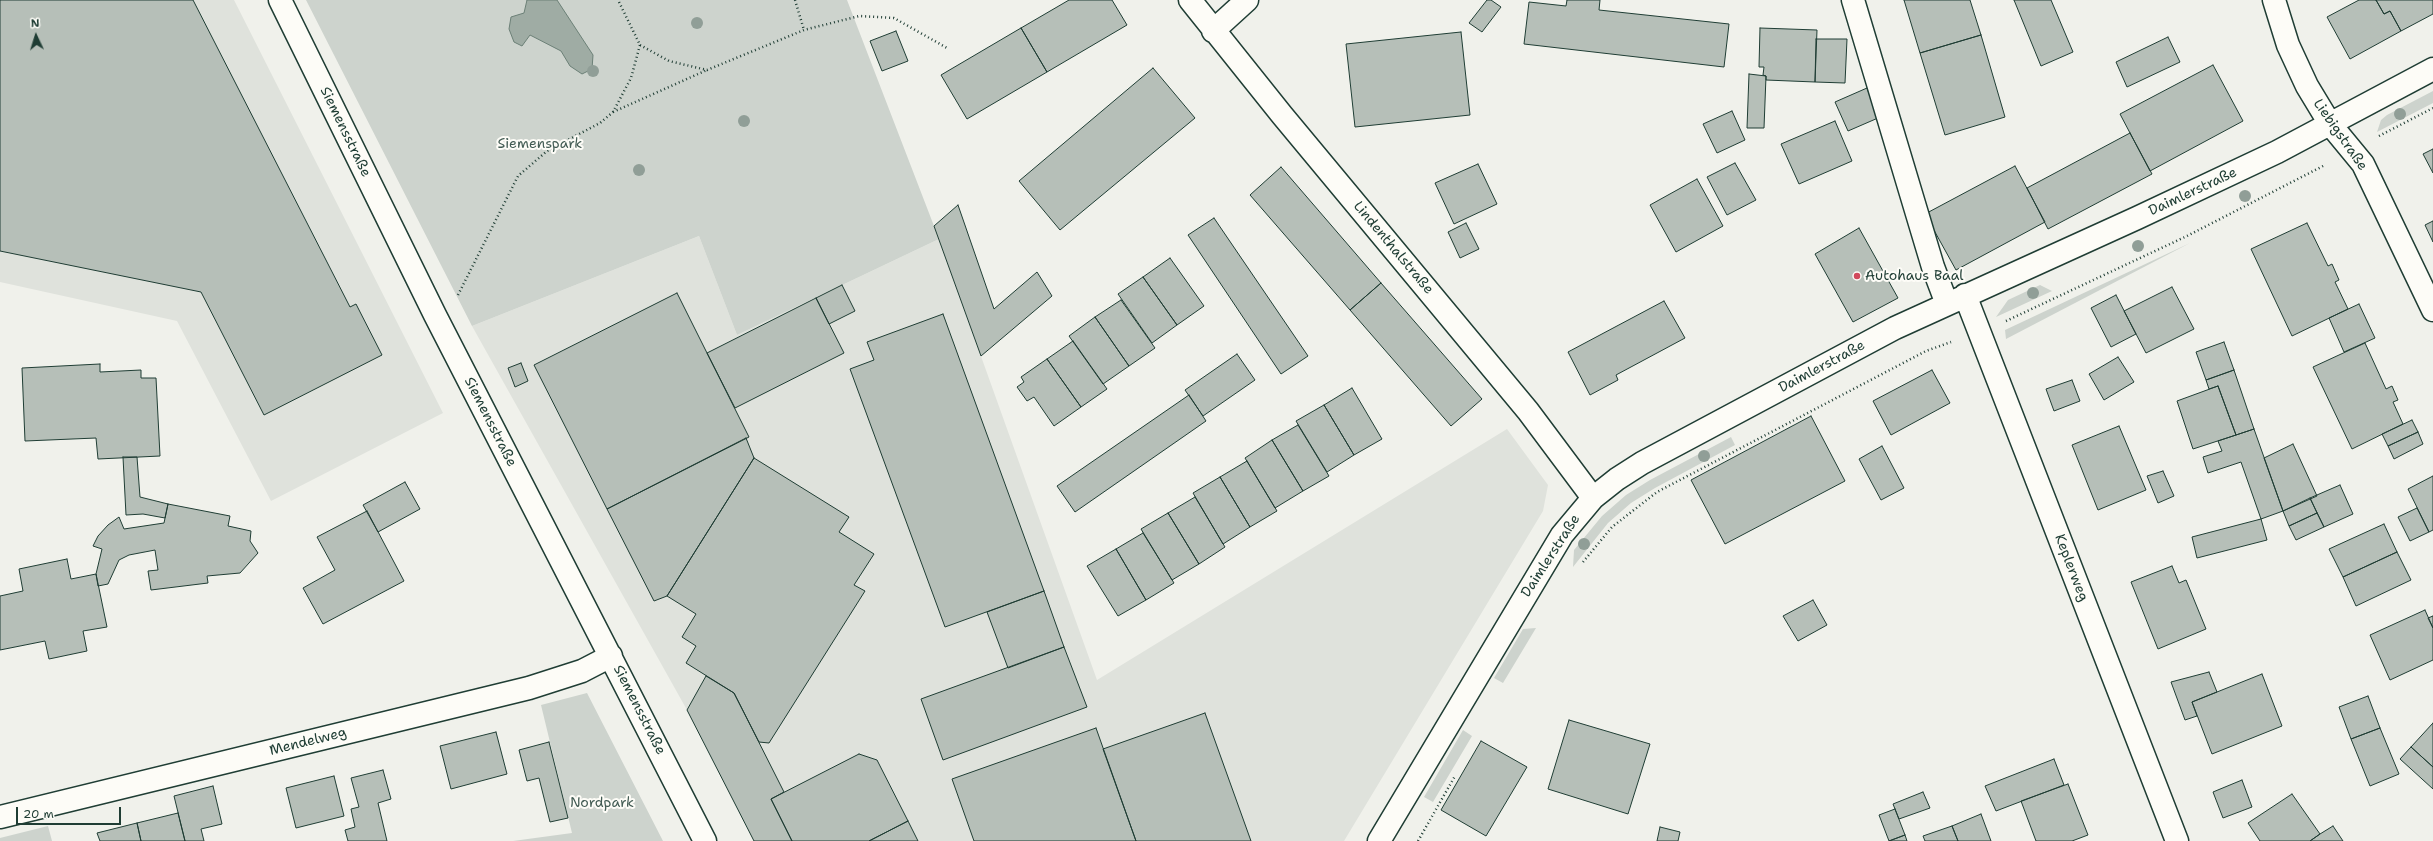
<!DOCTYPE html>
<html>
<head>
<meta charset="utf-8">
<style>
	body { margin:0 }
	#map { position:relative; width:2433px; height:841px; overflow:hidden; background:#f0f1eb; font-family:"Shantell Sans",sans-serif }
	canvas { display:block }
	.north { position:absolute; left:16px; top:16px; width:40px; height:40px; -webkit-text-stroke:3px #fdfcf7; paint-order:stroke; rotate:356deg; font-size:11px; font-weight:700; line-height:16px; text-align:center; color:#1f3d34 }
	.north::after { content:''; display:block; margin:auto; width:14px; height:18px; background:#1f3d34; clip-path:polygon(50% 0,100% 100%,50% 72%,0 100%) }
	.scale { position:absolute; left:16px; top:807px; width:105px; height:18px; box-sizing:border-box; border:2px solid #1f3d34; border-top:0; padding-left:5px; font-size:12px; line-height:14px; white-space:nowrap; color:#1f3d34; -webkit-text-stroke:3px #fdfcf7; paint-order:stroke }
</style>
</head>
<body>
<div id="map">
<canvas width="2433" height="841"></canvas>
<div class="north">N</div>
<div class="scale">20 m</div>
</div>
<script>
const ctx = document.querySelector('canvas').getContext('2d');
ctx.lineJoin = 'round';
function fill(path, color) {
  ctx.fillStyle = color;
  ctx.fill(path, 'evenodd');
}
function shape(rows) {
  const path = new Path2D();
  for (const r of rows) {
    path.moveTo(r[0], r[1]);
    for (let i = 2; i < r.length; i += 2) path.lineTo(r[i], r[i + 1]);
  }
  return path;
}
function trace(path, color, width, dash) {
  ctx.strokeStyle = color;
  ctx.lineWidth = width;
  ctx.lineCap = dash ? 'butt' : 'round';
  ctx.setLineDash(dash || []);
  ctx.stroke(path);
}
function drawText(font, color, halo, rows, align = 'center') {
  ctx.font = font + ' "Shantell Sans",sans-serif';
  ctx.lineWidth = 4;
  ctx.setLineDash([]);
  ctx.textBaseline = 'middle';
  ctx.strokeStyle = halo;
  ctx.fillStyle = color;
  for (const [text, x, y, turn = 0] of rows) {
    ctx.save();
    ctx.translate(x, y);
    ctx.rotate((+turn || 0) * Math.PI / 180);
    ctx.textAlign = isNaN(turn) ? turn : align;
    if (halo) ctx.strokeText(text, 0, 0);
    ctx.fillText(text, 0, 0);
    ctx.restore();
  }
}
const built = shape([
	[0,0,234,0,443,413,271,501,177,321,0,282],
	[699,236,737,335,939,239,1097,680,1507,429,1548,485,1543,511,1344,841,754,841,687,710,472,326]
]);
const green = shape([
	[306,0,847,0,939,239,737,335,699,236,472,326],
	[2433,91,2433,103,2377,132,2381,120,2387,115],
	[2190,243,2006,339,2005,330],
	[2040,285,2052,291,1996,317,2008,300],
	[1731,437,1735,445,1655,488,1631,503,1608,523,1573,567,1574,550,1602,516,1626,495,1650,480],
	[1536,628,1503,683,1494,678,1523,629],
	[587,693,663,841,513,841,572,833,541,705],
	[1463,730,1472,736,1433,802,1424,797],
	[48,826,52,841,0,841,0,838]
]);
const water = shape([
	[527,0,557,0,593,55,592,69,582,74,570,66,561,51,530,35,522,46,514,42,509,29,511,17,524,13,527,0]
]);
const building = shape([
	[0,0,193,0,350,307,356,304,382,355,264,415,201,292,0,251,0,0],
	[1069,0,1112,0,1127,25,1047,72,1021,28,1069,0],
	[1487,0,1491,0,1501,7,1482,32,1469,23,1487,0],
	[1567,0,1600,0,1599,10,1729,24,1724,67,1524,44,1529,2,1566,6,1567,0],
	[1904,0,1970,0,1981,35,1920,53,1904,0],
	[2014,0,2051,0,2073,52,2041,66,2014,0],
	[2359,0,2376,0,2384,14,2390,11,2401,31,2350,59,2327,17,2359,0],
	[2376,0,2433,0,2433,14,2401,31,2390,11,2384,14,2376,0],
	[1021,28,1047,72,967,119,941,75,1021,28],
	[1760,28,1817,30,1815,82,1766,80,1766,76,1763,75,1764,67,1759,67,1760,28],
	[896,31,908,61,882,71,870,41,896,31],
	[1461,32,1470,115,1355,127,1346,44,1461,32],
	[1981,35,2005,117,1945,135,1920,53,1981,35],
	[2168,37,2180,62,2127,87,2116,62,2168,37],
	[1816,39,1847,39,1845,83,1815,82,1816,39],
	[2213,65,2243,121,2150,171,2120,114,2213,65],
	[1153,68,1195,118,1060,230,1019,181,1153,68],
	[1749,74,1766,76,1764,128,1747,128,1749,74],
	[1867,88,1878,118,1848,131,1835,102,1867,88],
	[1732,111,1745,140,1717,153,1703,124,1732,111],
	[1835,121,1852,161,1799,184,1781,144,1835,121],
	[2130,133,2152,174,2048,229,2027,188,2130,133],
	[2433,149,2433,173,2423,154,2433,149],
	[1735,163,1756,200,1727,215,1707,177,1735,163],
	[1478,164,1497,204,1454,224,1435,183,1478,164],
	[2015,166,2045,222,1956,270,1925,214,2015,166],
	[1281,167,1381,283,1350,310,1250,195,1281,167],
	[1697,179,1723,226,1676,252,1650,205,1697,179],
	[958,205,994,309,1037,272,1052,296,981,356,934,226,958,205],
	[1214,218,1308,356,1281,374,1188,235,1214,218],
	[2433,221,2433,242,2425,225,2433,221],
	[1466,223,1479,249,1460,258,1448,232,1466,223],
	[2307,223,2328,266,2332,264,2339,280,2335,282,2348,309,2292,336,2251,249,2307,223],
	[1859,228,1898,298,1853,322,1815,254,1859,228],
	[1170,258,1204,306,1177,325,1143,277,1170,258],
	[1143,277,1177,325,1152,343,1118,294,1143,277],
	[1381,283,1482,399,1451,426,1350,310,1381,283],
	[842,285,855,311,829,324,816,298,842,285],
	[2172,287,2194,329,2146,353,2124,311,2172,287],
	[677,293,749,437,607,509,534,365,677,293],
	[2116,295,2136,334,2111,347,2091,308,2116,295],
	[816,298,844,353,735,408,707,353,816,298],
	[1121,300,1155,348,1129,366,1095,317,1121,300],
	[1664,301,1685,338,1616,375,1618,380,1590,395,1568,352,1664,301],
	[2359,304,2375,338,2344,352,2329,318,2359,304],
	[943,314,1044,591,945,627,850,369,874,360,867,342,943,314],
	[1095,317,1129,366,1103,384,1069,336,1095,317],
	[1073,341,1107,389,1081,407,1047,359,1073,341],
	[2224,342,2234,370,2206,380,2196,352,2224,342],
	[2365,343,2386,389,2392,386,2398,400,2393,402,2403,424,2352,449,2313,367,2365,343],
	[1237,354,1255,380,1203,416,1185,390,1237,354],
	[2118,357,2134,382,2104,400,2089,374,2118,357],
	[1047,359,1081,407,1054,426,1034,397,1027,401,1017,387,1024,382,1021,377,1047,359],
	[521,363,528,381,515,387,508,368,521,363],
	[100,364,100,372,141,370,141,378,156,378,160,456,98,459,96,438,25,441,22,368,100,364],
	[1932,370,1950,403,1891,435,1873,401,1932,370],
	[2234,370,2254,429,2236,435,2218,386,2209,389,2206,380,2234,370],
	[2072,380,2080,401,2054,411,2046,389,2072,380],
	[2218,386,2236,435,2193,449,2177,401,2218,386],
	[1352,388,1382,439,1354,455,1324,405,1352,388],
	[1189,395,1206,421,1075,512,1057,486,1189,395],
	[1324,405,1354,455,1327,472,1296,421,1324,405],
	[1811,416,1845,481,1725,544,1691,480,1811,416],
	[2412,420,2418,432,2388,446,2382,434,2412,420],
	[1298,425,1329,476,1303,491,1272,440,1298,425],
	[2119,426,2146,490,2098,510,2072,445,2119,426],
	[2254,429,2283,511,2261,519,2241,462,2208,473,2203,457,2222,451,2218,441,2254,429],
	[2418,432,2423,444,2394,459,2388,446,2418,432],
	[746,438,754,458,667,596,654,601,607,509,746,438],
	[1272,440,1303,491,1275,508,1245,458,1272,440],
	[2293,444,2317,496,2283,511,2264,458,2293,444],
	[1882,446,1904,488,1881,500,1859,459,1882,446],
	[123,457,137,457,140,497,168,504,165,518,143,514,126,515,123,457],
	[754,458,849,517,839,532,874,554,854,585,865,591,769,743,759,742,734,693,686,663,696,646,682,637,696,614,667,596,754,458],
	[1247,461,1277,511,1250,527,1220,477,1247,461],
	[2163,471,2174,496,2158,503,2147,476,2163,471],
	[2433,476,2433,530,2429,532,2408,489,2433,476],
	[1220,477,1250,527,1223,544,1193,493,1220,477],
	[405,482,420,509,378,532,363,505,405,482],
	[2340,485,2353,514,2324,527,2310,498,2340,485],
	[1195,497,1225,547,1199,564,1168,513,1195,497],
	[2310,498,2317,513,2289,526,2283,511,2310,498],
	[168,504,230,516,228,526,251,531,250,541,258,553,240,573,207,576,208,583,151,590,148,571,158,570,155,550,129,555,119,560,108,584,98,586,96,574,102,549,93,546,98,536,108,525,119,517,124,529,164,523,168,504],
	[2417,508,2429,532,2410,541,2398,517,2417,508],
	[367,511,404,581,323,624,303,588,335,570,317,537,367,511],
	[1168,513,1199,564,1172,580,1141,529,1168,513],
	[2317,513,2324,527,2296,540,2289,526,2317,513],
	[2261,519,2267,540,2197,558,2192,537,2261,519],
	[2384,524,2397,552,2343,577,2329,549,2384,524],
	[1143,533,1174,583,1146,600,1116,549,1143,533],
	[1116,549,1146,600,1118,616,1087,566,1116,549],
	[2397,552,2411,580,2356,606,2343,577,2397,552],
	[67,559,71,579,96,574,107,627,83,631,87,651,49,659,45,641,0,650,0,596,23,591,19,569,67,559],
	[2172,566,2179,583,2186,580,2206,629,2158,649,2131,582,2172,566],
	[1044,591,1064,647,1008,668,987,612,1044,591],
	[1813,600,1827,625,1798,641,1783,616,1813,600],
	[2425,610,2433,628,2433,660,2390,680,2370,635,2425,610],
	[2433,616,2433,628,2428,618,2433,616],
	[1064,647,1087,707,943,760,921,699,1064,647],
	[2209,672,2217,692,2192,702,2197,716,2185,720,2171,682,2209,672],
	[2262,674,2282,726,2212,754,2192,702,2262,674],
	[706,676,734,693,784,792,771,799,792,841,754,841,687,710,706,676],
	[2368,696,2380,728,2351,739,2339,707,2368,696],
	[1205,713,1251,841,1136,841,1103,749,1205,713],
	[1569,720,1650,744,1628,814,1548,789,1569,720],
	[2433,723,2433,767,2411,747,2433,723],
	[1096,728,1136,841,974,841,952,779,1096,728],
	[2380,728,2399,774,2370,786,2351,739,2380,728],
	[496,732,507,774,451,789,440,746,496,732],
	[1481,741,1527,767,1486,836,1441,810,1481,741],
	[549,742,568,818,550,822,539,778,527,781,519,750,549,742],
	[2411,747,2433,767,2433,789,2400,759,2411,747],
	[859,754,877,760,908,821,869,841,792,841,771,799,859,754],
	[2054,759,2064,785,1996,811,1985,786,2054,759],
	[383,770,391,799,378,803,387,841,348,841,345,830,355,827,351,809,359,807,351,778,383,770],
	[334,776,344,816,296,828,286,788,334,776],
	[2242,780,2252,807,2223,818,2213,792,2242,780],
	[2068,784,2088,835,2072,841,2036,841,2021,801,2068,784],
	[213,786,222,824,201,829,204,841,185,841,174,796,213,786],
	[1923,792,1930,808,1899,819,1893,804,1923,792],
	[2292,794,2320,834,2310,841,2260,841,2248,823,2292,794],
	[1895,809,1905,835,1889,841,1879,815,1895,809],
	[178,813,185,841,141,841,137,823,178,813],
	[1981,814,1991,841,1958,841,1952,826,1981,814],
	[908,821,918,841,869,841,908,821],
	[137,823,141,841,100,841,97,833,137,823],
	[1952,826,1958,841,1925,841,1923,836,1952,826],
	[2333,826,2343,841,2310,841,2320,834,2333,826],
	[1660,827,1680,832,1678,841,1657,841,1660,827],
	[1905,835,1907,841,1889,841,1905,835]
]);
const path = shape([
	[795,0,804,30],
	[640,45,669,61,707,70,804,30,859,16,894,18,947,48],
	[613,112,707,70],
	[2379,136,2433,108],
	[458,295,518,176,547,151,600,123,613,112,631,78,640,45,618,0],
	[2006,321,2187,236,2325,165],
	[1583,562,1612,527,1657,492,1926,351,1951,342],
	[1418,841,1455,776]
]);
const minor = shape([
	[280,0,435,315,705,841],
	[1190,0,1282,115,1528,411,1593,498],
	[1853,0,1933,267,1947,304],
	[2274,0,2288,45,2307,86,2330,124,2363,164,2433,310],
	[1213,31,1247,0],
	[1965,295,2177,841],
	[0,817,529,688,582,671,611,656],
	[1379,841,1562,535,1593,498,1617,479,1642,463,1895,328,2137,218,2277,152,2433,69]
]);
const trees = [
	[697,23],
	[593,71],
	[2400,114],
	[744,121],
	[639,170],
	[2245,196],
	[2138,246],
	[2033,293],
	[1704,456],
	[1584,544]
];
const markers = [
	[1857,276,4,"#d1495b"]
];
const streetNames = [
	["Siemensstraße",345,132,64],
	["Liebigstraße",2340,135,55],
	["Daimlerstraße",2193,192,-25],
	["Lindenthalstraße",1393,248,50],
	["Daimlerstraße",1822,367,-28],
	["Siemensstraße",490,422,63],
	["Daimlerstraße",1551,556,-57],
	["Keplerweg",2071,568,69],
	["Siemensstraße",639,710,63],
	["Mendelweg",308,742,-14]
];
const parkNames = [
	["Siemenspark",540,144],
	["Nordpark",602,803]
];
const poiNames = [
	["Autohaus Baal",1865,276]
];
fill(built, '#dfe2dc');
fill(green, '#cdd3cd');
fill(water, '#9faca4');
trace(water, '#6c8077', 1);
fill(building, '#b6bfb8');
trace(building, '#1f3d34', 1);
trace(minor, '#1f3d34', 25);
trace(path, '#1f3d34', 2.5, [1, 3]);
trace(minor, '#fdfcf7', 22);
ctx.fillStyle = '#909e97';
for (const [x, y] of trees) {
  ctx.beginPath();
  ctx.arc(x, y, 6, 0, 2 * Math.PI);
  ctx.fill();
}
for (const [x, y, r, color] of markers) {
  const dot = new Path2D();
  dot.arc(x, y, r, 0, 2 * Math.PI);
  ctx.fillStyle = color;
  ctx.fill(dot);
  trace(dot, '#fdfcf7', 1.5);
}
drawText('14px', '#1f3d34', '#fdfcf7', streetNames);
drawText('14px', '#425b53', '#fdfcf7', parkNames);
drawText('14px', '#1f3d34', '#fdfcf7', poiNames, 'left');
</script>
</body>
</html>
